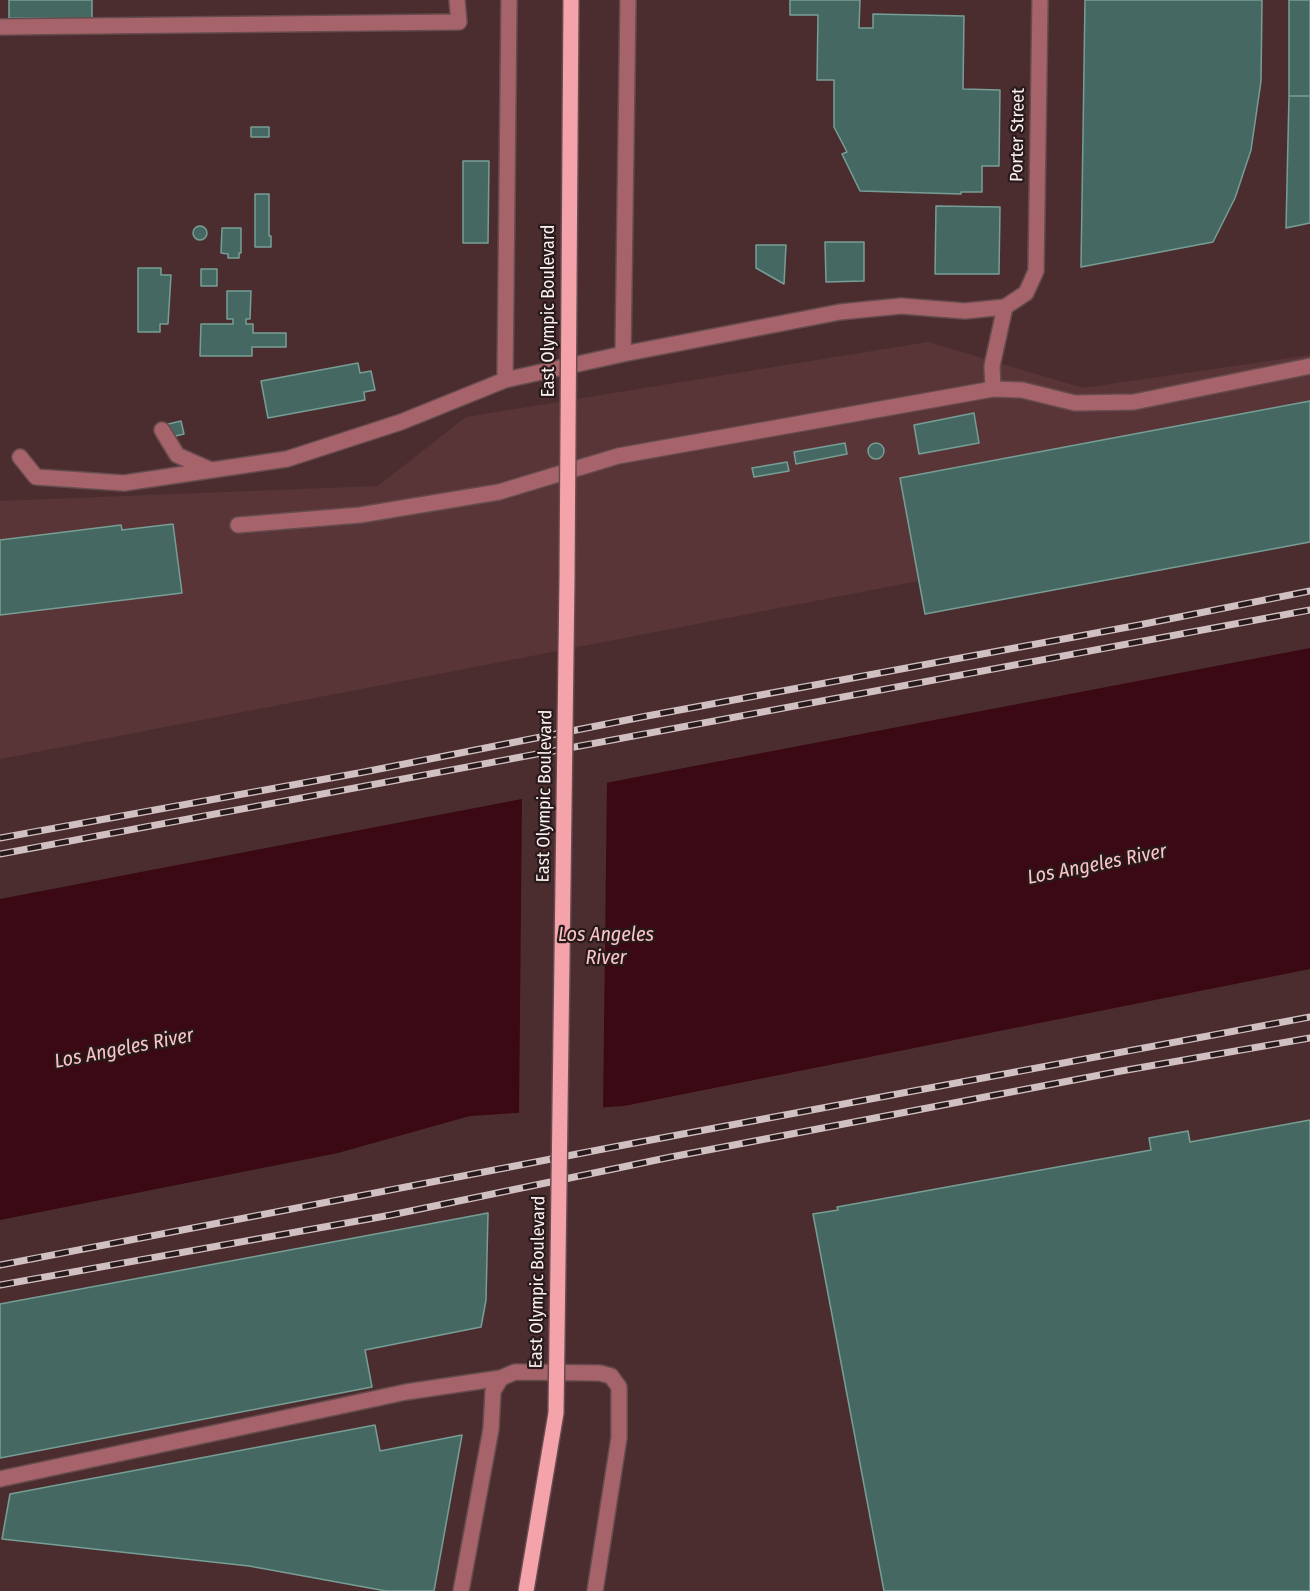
<!DOCTYPE html>
<html>
<head>
<meta charset="utf-8">
<style>
	body { margin:0 }
	canvas { display:block; background:#4b2d30 }
</style>
</head>
<body>
<canvas width="1310" height="1591"></canvas>
<script>
const ctx = document.querySelector('canvas').getContext('2d');
ctx.lineJoin = 'round';
function fill(path, color) {
  ctx.fillStyle = color;
  ctx.fill(path, 'evenodd');
}
function shape(rows) {
  const path = new Path2D();
  for (const r of rows) {
    if (r.length === 3) {
      path.moveTo(r[0] + r[2], r[1]);
      path.arc(r[0], r[1], r[2], 0, 2 * Math.PI);
      continue;
    }
    path.moveTo(r[0], r[1]);
    for (let i = 2; i < r.length; i += 2) path.lineTo(r[i], r[i + 1]);
  }
  return path;
}
function trace(path, color, width, dash) {
  ctx.strokeStyle = color;
  ctx.lineWidth = width;
  ctx.lineCap = dash ? 'butt' : 'round';
  ctx.setLineDash(dash || []);
  ctx.stroke(path);
}
function drawText(font, color, halo, rows, align = 'center') {
  ctx.font = font + ' "Fira Sans Condensed",sans-serif';
  ctx.lineWidth = 4.5;
  ctx.setLineDash([]);
  ctx.textBaseline = 'middle';
  ctx.strokeStyle = halo;
  ctx.fillStyle = color;
  for (const [text, x, y, turn = 0] of rows) {
    ctx.save();
    ctx.translate(x, y);
    ctx.rotate((+turn || 0) * Math.PI / 180);
    ctx.textAlign = isNaN(turn) ? turn : align;
    if (halo) ctx.strokeText(text, 0, 0);
    ctx.fillText(text, 0, 0);
    ctx.restore();
  }
}
const built = shape([
	[928,342,1083,388,1310,355,1310,505,0,759,0,501,378,486,466,417]
]);
const water = shape([
	[1310,648,1310,969,624,1106,470,1116,338,1153,0,1220,0,899]
]);
const pier = shape([
	[607,780,603,1111,519,1116,522,796]
]);
const building = shape([
	[9,0,92,0,92,19,9,18,9,0],
	[790,0,860,0,859,28,873,28,873,14,964,16,963,89,1000,90,999,166,982,166,982,192,961,192,961,194,860,191,842,154,847,152,834,127,834,80,817,80,818,15,790,15,790,0],
	[1085,0,1262,0,1261,81,1251,150,1235,198,1213,242,1081,267,1085,0],
	[1289,0,1310,0,1310,96,1289,96,1289,0],
	[1289,96,1310,96,1310,223,1286,228,1289,96],
	[251,127,269,127,269,137,251,137,251,127],
	[463,161,489,161,488,243,463,243,463,161],
	[255,194,269,194,269,236,271,236,271,247,255,247,255,194],
	[936,206,1000,207,999,274,935,274,936,206],
	[200,233,7],
	[222,228,241,228,241,253,239,253,239,258,228,258,228,254,221,253,222,228],
	[825,242,864,242,864,281,826,282,825,242],
	[756,245,786,245,784,284,756,268,756,245],
	[138,268,161,268,161,275,171,275,168,324,160,324,160,332,138,332,138,268],
	[201,269,217,269,217,286,201,286,201,269],
	[227,291,251,291,250,319,246,319,246,324,253,324,253,333,286,333,286,347,252,347,252,356,200,356,201,324,233,324,233,319,227,319,227,291],
	[358,363,360,373,371,371,375,390,364,392,365,400,268,418,261,381,358,363],
	[1310,401,1310,542,925,614,900,478,1310,401],
	[974,413,979,443,919,454,914,425,974,413],
	[181,421,184,434,167,438,164,425,181,421],
	[876,451,8],
	[845,443,847,454,796,464,794,452,845,443],
	[787,462,789,471,754,477,752,468,787,462],
	[173,524,182,593,0,615,0,540,121,525,122,530,173,524],
	[1310,1120,1310,1591,884,1591,813,1214,838,1210,837,1207,1151,1150,1149,1138,1188,1131,1190,1142,1310,1120],
	[488,1213,486,1300,481,1327,365,1350,372,1387,0,1458,0,1304,488,1213],
	[375,1425,380,1451,462,1435,434,1591,386,1591,249,1566,2,1539,10,1494,375,1425]
]);
const minor = shape([
	[0,27,459,22,457,0],
	[623,354,628,0],
	[505,380,509,0],
	[993,389,992,366,1005,307],
	[162,430,177,455,211,470],
	[20,457,36,477,124,483,287,459,401,422,505,380,623,354,840,312,901,306,965,311,1005,307,1026,293,1036,271,1040,0],
	[238,525,360,515,499,492,618,456,993,389,1022,390,1075,403,1134,402,1310,366],
	[0,1479,406,1392,501,1378],
	[461,1591,491,1429,493,1391,501,1378,515,1372,600,1373,611,1376,619,1387,619,1438,595,1591]
]);
const rail = shape([
	[0,838,364,772,647,716,1139,625,1310,591],
	[0,854,1310,610],
	[0,1265,624,1145,1310,1017],
	[0,1285,391,1215,671,1157,1121,1071,1310,1038]
]);
const majorBridge = shape([
	[526,1591,556,1413,567,578,571,0]
]);
const streetNames = [
	["Porter Street",1018,135,-89],
	["East Olympic Boulevard",549,311,-90],
	["East Olympic Boulevard",545,796,-89],
	["East Olympic Boulevard",538,1282,-89]
];
const waterNames = [
	["Los Angeles River",1097,865,-11],
	["Los Angeles",606,935],
	["River",606,958],
	["Los Angeles River",124,1049,-11]
];
fill(built, '#593538');
fill(water, '#3b0913');
fill(pier, '#4b2d30');
fill(building, '#456962');
trace(building, '#779e95', 1.5);
trace(minor, '#674c4f', 18);
trace(minor, '#a6646a', 15);
trace(rail, '#d1c0c1', 7);
trace(rail, '#281a1b', 4.5, [14]);
trace(majorBridge, '#674c4f', 18, []);
trace(majorBridge, '#f3a3a9', 15);
drawText('18px', '#fdf1f1', '#281a1b', streetNames);
drawText('italic 20px', '#fcc5c8', '#281a1b', waterNames);
</script>
</body>
</html>
